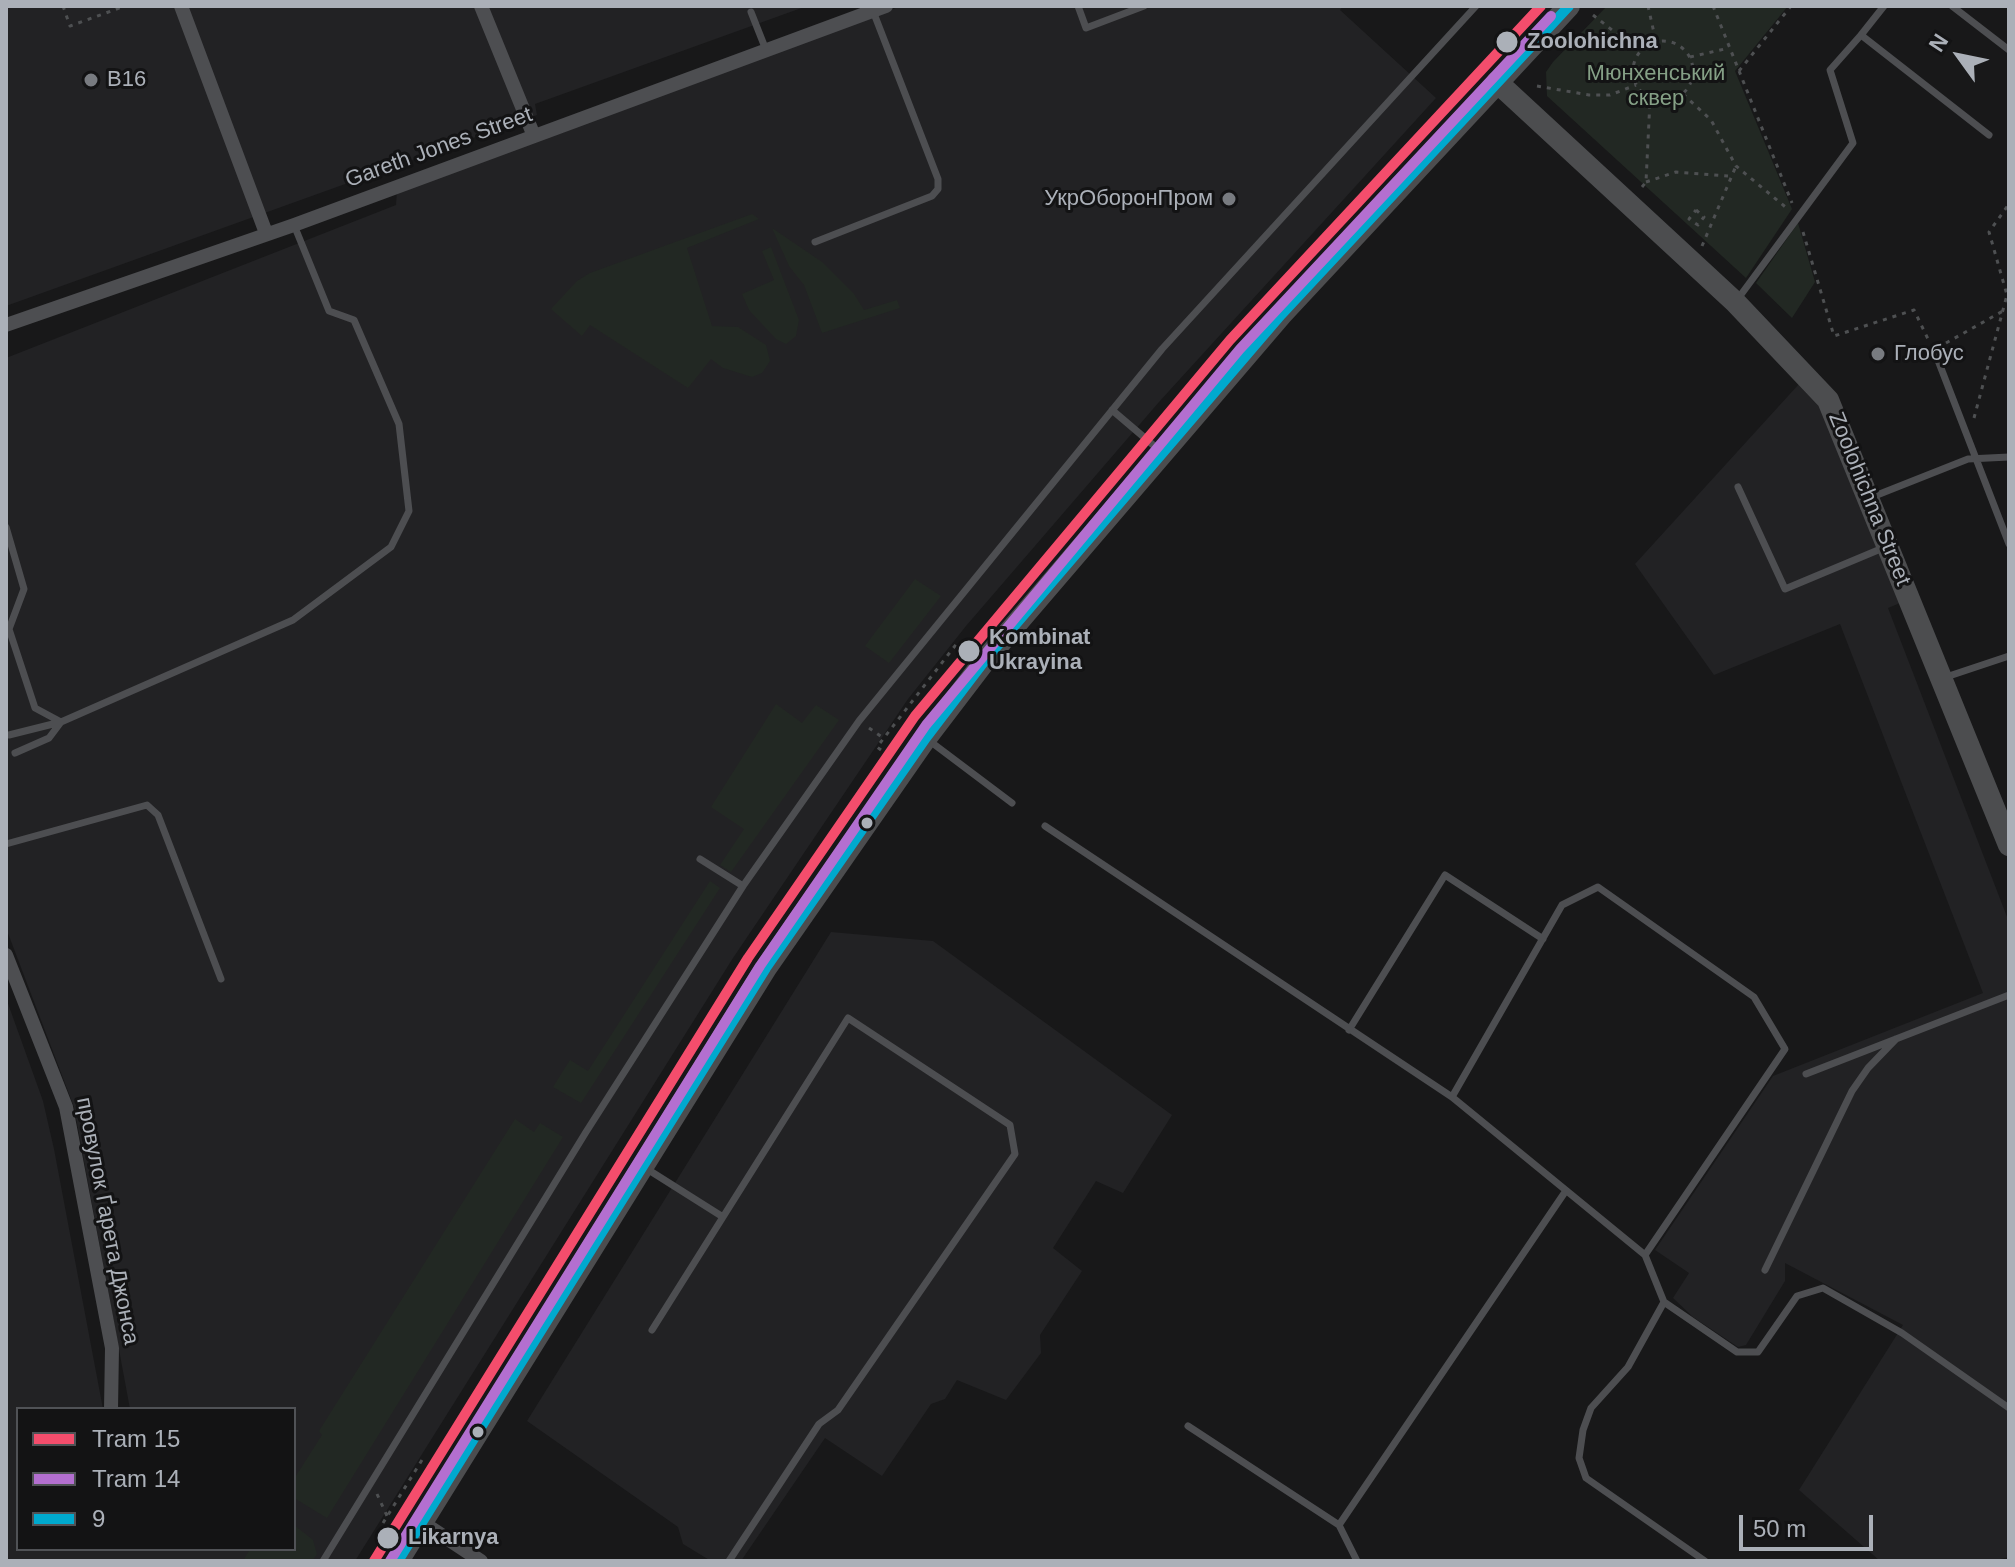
<!DOCTYPE html>
<html>
<head>
<meta charset="utf-8">
<style>
	body { margin:0 }
	#map { position:relative; width:2015px; height:1567px; overflow:hidden; background:#181819; font-family:Helvetica,sans-serif }
	canvas { display:block }
	.frame { position:absolute; inset:0; border:8px solid #abb0b8; pointer-events:none }
	.legend { position:absolute; left:16px; top:1407px; width:280px; height:144px; box-sizing:border-box; background:#131314; border:2px solid #505256; margin:0; padding:10px 14px; list-style:none; font-size:24px; color:#abb0b8 }
	.legend li { display:flex; align-items:center; gap:16px; height:40px }
	.legend b { width:40px; border:2px solid #505256 }
	.north { position:absolute; left:1919px; top:16px; width:80px; height:80px; -webkit-text-stroke:6px #131314; paint-order:stroke; rotate:303deg; font-size:22px; font-weight:700; line-height:32px; text-align:center; color:#abb0b8 }
	.north::after { content:''; display:block; margin:auto; width:28px; height:36px; background:#abb0b8; clip-path:polygon(50% 0,100% 100%,50% 72%,0 100%) }
	.scale { position:absolute; left:1739px; top:1515px; width:134px; height:36px; box-sizing:border-box; border:4px solid #abb0b8; border-top:0; padding-left:10px; font-size:24px; line-height:28px; white-space:nowrap; color:#abb0b8; -webkit-text-stroke:6px #131314; paint-order:stroke }
</style>
</head>
<body>
<div id="map">
<canvas width="2015" height="1567"></canvas>
<div class="frame"></div>
<ul class="legend">
<li><b style="height:10px;background:#f44d6c"></b>Tram 15</li>
<li><b style="height:10px;background:#b36fd0"></b>Tram 14</li>
<li><b style="height:10px;background:#00a9ce"></b>9</li>
</ul>
<div class="north">N</div>
<div class="scale">50 m</div>
</div>
<script>
const ctx = document.querySelector('canvas').getContext('2d');
ctx.lineJoin = 'round';
function fill(path, color) {
  ctx.fillStyle = color;
  ctx.fill(path, 'evenodd');
}
function shape(rows) {
  const path = new Path2D();
  for (const r of rows) {
    if (r.length === 3) {
      path.moveTo(r[0] + r[2], r[1]);
      path.arc(r[0], r[1], r[2], 0, 2 * Math.PI);
      continue;
    }
    path.moveTo(r[0], r[1]);
    for (let i = 2; i < r.length; i += 2) path.lineTo(r[i], r[i + 1]);
  }
  return path;
}
function trace(path, color, width, dash) {
  ctx.strokeStyle = color;
  ctx.lineWidth = width;
  ctx.lineCap = dash ? 'butt' : 'round';
  ctx.setLineDash(dash || []);
  ctx.stroke(path);
}
function drawText(font, color, halo, rows, align = 'center') {
  ctx.font = font + ' Helvetica,sans-serif';
  ctx.lineWidth = 6;
  ctx.setLineDash([]);
  ctx.textBaseline = 'middle';
  ctx.strokeStyle = halo;
  ctx.fillStyle = color;
  for (const [text, x, y, turn = 0] of rows) {
    ctx.save();
    ctx.translate(x, y);
    ctx.rotate((+turn || 0) * Math.PI / 180);
    ctx.textAlign = isNaN(turn) ? turn : align;
    if (halo) ctx.strokeText(text, 0, 0);
    ctx.fillText(text, 0, 0);
    ctx.restore();
  }
}
const built = shape([
	[6,6,807,6,535,104,537,115,6,306],
	[901,6,1343,6,1340,10,1436,98,1159,402,966,626,908,699,733,958,355,1561,6,1561,6,998,43,1101,54,1149,103,1409,18,1409,18,1549,294,1549,294,1409,130,1409,74,1107,6,928,6,358,396,205,397,191],
	[1799,384,1820,404,1900,603,1888,608,2009,922,2009,1557,1992,1561,1880,1561,1799,1490,1903,1325,1785,1263,1785,1281,1746,1345,1738,1347,1693,1317,1673,1298,1689,1273,1655,1250,1773,1076,1983,993,1840,624,1714,675,1635,564],
	[831,932,933,941,1172,1115,1123,1193,1096,1181,1053,1248,1082,1271,1040,1335,1041,1353,1006,1400,957,1380,945,1399,931,1404,882,1476,825,1438,741,1561,711,1561,683,1544,678,1527,527,1421]
]);
const green = shape([
	[1607,6,1788,6,1735,71,1792,209,1746,278,1547,96,1546,72,1553,62],
	[752,214,759,219,687,248,712,326,738,327,766,345,770,361,762,373,752,377,723,368,711,359,688,388,590,325,582,336,551,309,577,281,590,273],
	[1798,223,1815,282,1792,318,1756,283],
	[772,228,822,262,854,294,864,310,897,300,900,308,822,333,804,285,789,266],
	[771,247,799,320,796,336,786,344,776,339,749,310,742,294,774,280,762,251],
	[915,579,941,596,889,663,865,646],
	[776,704,802,723,816,705,839,720,731,872,720,865,744,829,711,807],
	[710,881,720,888,581,1103,553,1087,570,1060,588,1071],
	[515,1119,534,1132,540,1123,563,1137,327,1518,294,1498,294,1479,322,1435,319,1431],
	[294,1525,313,1540,317,1554,312,1561,243,1561,250,1549,294,1549]
]);
const path = shape([
	[63,6,70,26,125,6],
	[1648,6,1656,42],
	[1713,6,1792,203],
	[1593,15,1640,52],
	[1663,71,30],
	[1690,57,1729,48],
	[1739,71,1791,6],
	[1537,86,1589,95,1610,95,1636,85],
	[1683,94,1711,120,1736,166,1789,210],
	[1646,182,1676,172,1728,176],
	[1642,187,1646,182,1650,100],
	[1696,210,1704,217,1698,225,1689,219,1696,210],
	[1803,232,1834,336,1914,310,1928,339],
	[1702,246,1736,166],
	[1946,343,2003,311],
	[1974,418,2007,295,1989,232,2009,204],
	[869,728,882,737],
	[889,756,877,747,958,642],
	[377,1494,387,1516],
	[383,1523,422,1460]
]);
const lane = shape([
	[1078,6,1086,28,1144,6],
	[1884,6,1861,35,1989,135],
	[1952,6,2009,50],
	[751,12,766,50],
	[815,242,932,196,938,189,938,179,873,11],
	[1737,300,1853,143,1830,70,1861,35],
	[1934,350,2009,544],
	[1112,410,1159,450],
	[1738,487,1785,589,1883,548],
	[1872,497,1968,459,2009,457],
	[6,527,24,589,9,629,35,708,61,722,49,738,15,753],
	[1943,678,2009,656],
	[9,735,61,722,293,620,391,547,409,511,399,424,354,320,329,311,294,225],
	[927,739,1012,803],
	[1045,826,1452,1097,1645,1255,1664,1302,1628,1367,1591,1408,1583,1430,1579,1458,1586,1478,1705,1561],
	[6,844,147,805,158,815,221,979],
	[700,859,743,886],
	[1349,1030,1445,875,1543,939],
	[1806,1074,2009,995],
	[1452,1097,1562,905,1598,887,1754,997,1785,1049,1645,1255],
	[647,1169,723,1217],
	[1765,1270,1852,1091,1868,1068,1896,1039],
	[1664,1302,1737,1352,1758,1352,1797,1296,1823,1288,1902,1333,2009,1408],
	[652,1330,848,1018,1010,1125,1015,1154,838,1410,819,1424,729,1561],
	[1188,1426,1339,1525,1357,1561],
	[1339,1525,1565,1192],
	[323,1561,586,1132,743,886,859,721,1162,349,1476,6]
]);
const street = shape([
	[181,6,266,233],
	[481,6,534,136],
	[6,325,294,225,886,6],
	[6,955,66,1107,112,1348,111,1409],
	[422,1522,481,1561]
]);
const secondary = shape([
	[1497,82,1735,302,1828,400,2009,845],
	[398,1561,766,968,926,738,987,658,1281,315,1569,6]
]);
const bus1 = shape([
	[398,1561,766,968,926,738,987,658,1281,315,1569,6]
]);
const tram1 = shape([
	[374,1561,748,958,915,716,1230,340,1541,6]
]);
const tram2 = shape([
	[390,1561,760,966,926,725,1240,349,1551,16]
]);
const markers = [
	[1507,42,12,"#abb0b8"],
	[91,80,8,"#787b80"],
	[1229,199,8,"#787b80"],
	[1878,354,8,"#787b80"],
	[969,651,12,"#abb0b8"],
	[867,823,7,"#abb0b8"],
	[478,1432,7,"#abb0b8"],
	[388,1538,12,"#abb0b8"]
];
const stopNames = [
	["Zoolohichna",1527,42],
	["Kombinat",989,638],
	["Ukrayina",989,663],
	["Likarnya",408,1538]
];
const parkNames = [
	["Мюнхенський",1656,74],
	["сквер",1656,99]
];
const poiNames = [
	["B16",107,80],
	["УкрОборонПром",1213,199,"right"],
	["Глобус",1894,354]
];
const streetNames = [
	["Gareth Jones Street",439,148,-20],
	["Zoolohichna Street",1869,499,68],
	["провулок Ґарета Джонса",107,1221,79]
];
fill(built, '#222224');
fill(green, '#222823');
trace(path, '#4e5052', 3, [4, 6]);
trace(lane, '#4d4e51', 7);
trace(street, '#4d4e51', 14);
trace(secondary, '#4c4d4f', 22);
trace(bus1, '#00a9ce', 10);
trace(tram1, '#f44d6c', 10);
trace(tram2, '#b36fd0', 10);
for (const [x, y, r, color] of markers) {
  const dot = new Path2D();
  dot.arc(x, y, r, 0, 2 * Math.PI);
  ctx.fillStyle = color;
  ctx.fill(dot);
  trace(dot, '#131314', 3);
}
drawText('bold 22px', '#abb0b8', '#131314', stopNames, 'left');
drawText('22px', '#85a086', '#131314', parkNames);
drawText('22px', '#abb0b8', '#131314', poiNames, 'left');
drawText('22px', '#abb0b8', '#131314', streetNames);
</script>
</body>
</html>
